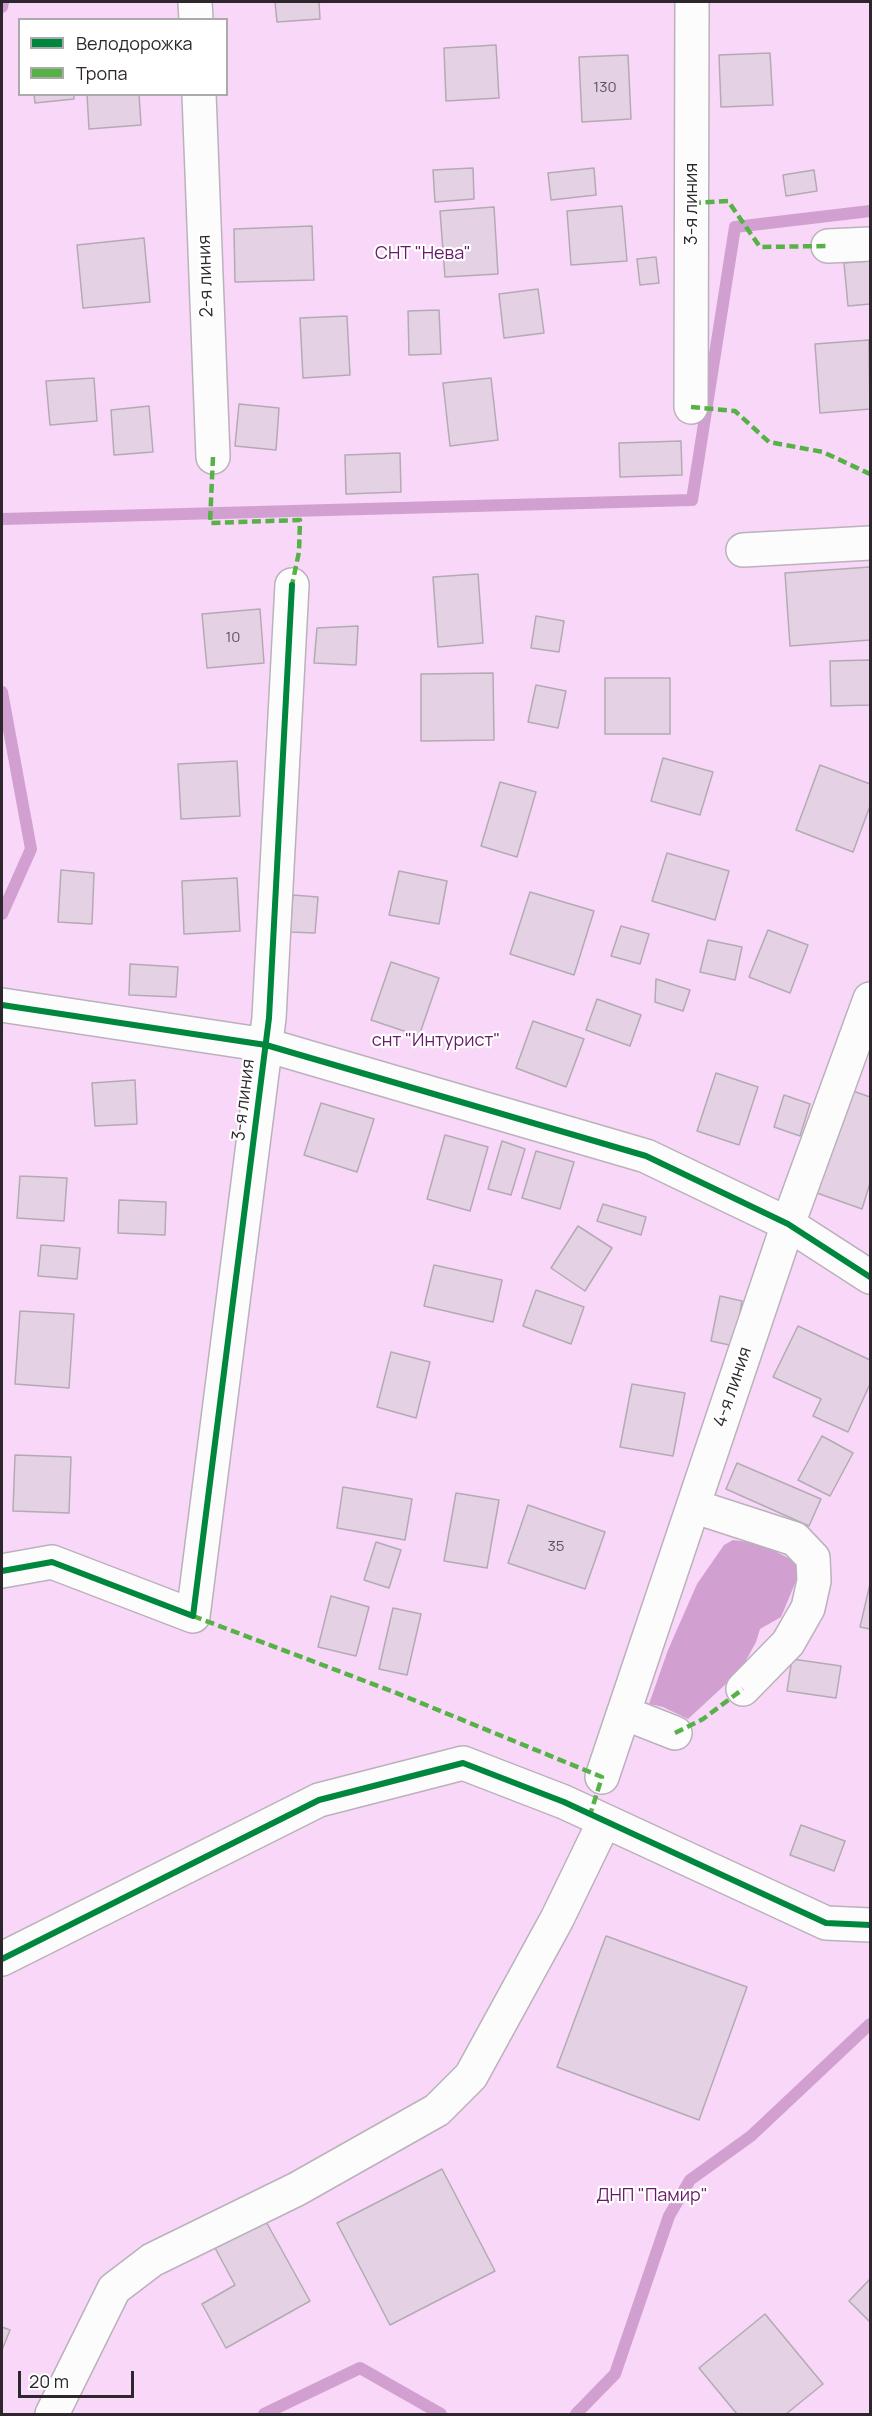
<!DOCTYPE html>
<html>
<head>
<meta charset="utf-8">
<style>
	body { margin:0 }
	#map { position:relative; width:872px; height:2416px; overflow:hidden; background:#f4eaf4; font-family:Manrope,sans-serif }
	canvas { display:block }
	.frame { position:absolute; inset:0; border:3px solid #2d272d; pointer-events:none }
	.legend { position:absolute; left:18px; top:18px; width:210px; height:78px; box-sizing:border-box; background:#fff; border:2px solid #aba9ab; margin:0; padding:8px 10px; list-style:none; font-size:18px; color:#2d272d }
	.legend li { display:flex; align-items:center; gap:12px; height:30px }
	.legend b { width:30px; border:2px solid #aba9ab }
	.scale { position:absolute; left:18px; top:2371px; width:116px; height:27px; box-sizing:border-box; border:3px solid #2d272d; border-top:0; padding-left:8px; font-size:18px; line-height:21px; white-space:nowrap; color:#2d272d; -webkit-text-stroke:4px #fff; paint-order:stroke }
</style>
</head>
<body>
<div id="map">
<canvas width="872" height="2416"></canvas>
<div class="frame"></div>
<ul class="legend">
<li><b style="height:8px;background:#00873e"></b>Велодорожка</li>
<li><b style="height:8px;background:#56b246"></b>Тропа</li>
</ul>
<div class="scale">20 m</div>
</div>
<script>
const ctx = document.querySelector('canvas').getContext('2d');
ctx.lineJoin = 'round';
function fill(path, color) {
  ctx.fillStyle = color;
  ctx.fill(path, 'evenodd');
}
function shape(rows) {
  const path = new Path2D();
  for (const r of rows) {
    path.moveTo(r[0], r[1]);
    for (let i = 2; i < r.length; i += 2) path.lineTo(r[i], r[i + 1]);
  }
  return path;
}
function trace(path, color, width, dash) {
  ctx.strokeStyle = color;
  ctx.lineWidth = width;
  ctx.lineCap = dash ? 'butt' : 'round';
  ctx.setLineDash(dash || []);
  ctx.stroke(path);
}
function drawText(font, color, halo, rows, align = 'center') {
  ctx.font = font + ' Manrope,sans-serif';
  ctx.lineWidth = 4.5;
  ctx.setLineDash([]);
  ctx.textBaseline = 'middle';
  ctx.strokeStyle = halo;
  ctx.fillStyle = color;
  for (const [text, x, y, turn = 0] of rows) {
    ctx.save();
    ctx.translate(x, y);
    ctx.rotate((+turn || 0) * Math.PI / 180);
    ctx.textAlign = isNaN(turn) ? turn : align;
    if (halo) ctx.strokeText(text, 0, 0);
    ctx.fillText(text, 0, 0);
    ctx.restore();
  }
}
const green = shape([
	[2,2,870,2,870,2414,2,2414],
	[20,20,226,20,226,94,20,94]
]);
const water = shape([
	[733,1540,749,1542,773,1550,796,1562,796,1581,781,1617,760,1629,756,1642,744,1664,727,1683,688,1719,663,1707,649,1704,668,1650,697,1584,724,1545]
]);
const stream = shape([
	[2,7,3,2],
	[2,519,692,500,735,227,870,211],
	[2,692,31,849,2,914],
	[264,2414,360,2368,441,2414],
	[576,2414,615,2374,669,2216,690,2180,751,2136,870,2024]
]);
const building = shape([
	[275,2,319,2,320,19,277,22,275,2],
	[496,45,499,98,446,101,444,48,496,45],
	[770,53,773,105,721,107,719,55,770,53],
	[628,55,631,119,582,122,579,57,628,55],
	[34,94,74,94,74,99,35,103,34,94],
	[87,94,139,94,141,125,89,129,87,94],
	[473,168,474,199,435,202,433,170,473,168],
	[594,168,596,195,551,200,548,173,594,168],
	[814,170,817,191,786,196,783,175,814,170],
	[622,206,627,261,571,265,567,211,622,206],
	[494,207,498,274,445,277,440,211,494,207],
	[312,226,314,280,235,282,234,229,312,226],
	[144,238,150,302,83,308,77,245,144,238],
	[656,257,659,283,640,285,637,259,656,257],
	[870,261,870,304,848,306,844,263,870,261],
	[538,289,544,333,504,338,499,294,538,289],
	[439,310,441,354,409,355,408,311,439,310],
	[347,316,350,375,303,378,300,318,347,316],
	[869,340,870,409,820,413,815,344,869,340],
	[94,378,97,421,50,425,46,381,94,378],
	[491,378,498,440,450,446,443,383,491,378],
	[239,404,279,408,276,450,235,446,239,404],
	[149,406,153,452,114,455,111,410,149,406],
	[681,441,682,475,620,477,619,443,681,441],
	[400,453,401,492,346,494,345,455,400,453],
	[870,567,870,640,790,646,785,573,870,567],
	[478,574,483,643,438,647,433,577,478,574],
	[260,609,264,663,207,668,202,614,260,609],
	[536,616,564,621,559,652,531,648,536,616],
	[358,626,356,665,314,663,317,628,358,626],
	[870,660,870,705,831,706,830,661,870,660],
	[493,673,494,740,421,741,421,674,493,673],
	[605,678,670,678,670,734,605,734,605,678],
	[536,685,566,691,558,728,528,722,536,685],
	[663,758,713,772,700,815,651,801,663,758],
	[237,761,240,816,181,819,178,764,237,761],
	[820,765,870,784,870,806,853,852,796,830,820,765],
	[500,782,536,792,517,857,481,846,500,782],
	[667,853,729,871,715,920,652,901,667,853],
	[61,870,94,873,92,924,58,922,61,870],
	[399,871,447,881,439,924,389,915,399,871],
	[237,878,240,931,184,934,182,881,237,878],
	[530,892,594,911,574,975,510,954,530,892],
	[293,895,318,897,315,933,290,932,293,895],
	[621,926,649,934,640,964,611,956,621,926],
	[768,930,808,945,790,993,749,977,768,930],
	[708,940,742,947,735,980,700,972,708,940],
	[391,962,439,978,419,1036,371,1020,391,962],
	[130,964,178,967,176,997,129,995,130,964],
	[656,979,690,990,683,1011,655,1002,656,979],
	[597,999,641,1015,630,1046,586,1030,597,999],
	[533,1021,584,1039,566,1087,516,1068,533,1021],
	[716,1073,758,1087,739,1145,697,1131,716,1073],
	[135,1080,137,1124,95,1126,92,1083,135,1080],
	[853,1091,870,1097,870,1183,862,1209,817,1193,853,1091],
	[784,1095,810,1104,800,1136,774,1127,784,1095],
	[321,1103,374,1119,357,1172,304,1155,321,1103],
	[445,1135,488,1147,470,1211,427,1199,445,1135],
	[502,1141,525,1149,511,1195,488,1189,502,1141],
	[536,1151,574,1162,560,1209,522,1198,536,1151],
	[20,1176,67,1178,64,1221,17,1218,20,1176],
	[119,1200,166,1202,165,1235,118,1233,119,1200],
	[603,1204,646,1217,641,1235,597,1221,603,1204],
	[578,1226,612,1248,585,1291,551,1268,578,1226],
	[41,1245,80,1248,77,1279,38,1276,41,1245],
	[434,1265,502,1280,493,1322,424,1306,434,1265],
	[536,1290,584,1307,571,1344,523,1326,536,1290],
	[720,1296,742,1301,734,1346,711,1341,720,1296],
	[20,1311,74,1314,69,1388,15,1384,20,1311],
	[798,1326,870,1360,870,1384,848,1432,813,1416,821,1399,773,1377,798,1326],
	[391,1352,430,1362,416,1418,377,1407,391,1352],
	[632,1384,685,1393,673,1456,620,1447,632,1384],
	[822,1436,853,1453,830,1496,798,1480,822,1436],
	[15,1455,71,1457,69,1513,13,1511,15,1455],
	[737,1463,821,1499,809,1526,726,1489,737,1463],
	[343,1487,412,1499,405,1540,337,1528,343,1487],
	[456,1493,499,1500,487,1568,444,1561,456,1493],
	[528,1505,605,1532,585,1589,508,1563,528,1505],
	[376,1542,401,1550,389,1588,364,1580,376,1542],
	[870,1584,870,1629,860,1627,870,1584],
	[331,1596,369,1607,356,1656,318,1647,331,1596],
	[393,1608,421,1614,407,1675,379,1669,393,1608],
	[792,1659,841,1666,836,1698,787,1691,792,1659],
	[801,1825,845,1841,834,1871,790,1855,801,1825],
	[606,1936,747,1987,699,2120,557,2067,606,1936],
	[442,2169,495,2271,390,2325,337,2223,442,2169],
	[264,2218,310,2301,226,2348,202,2304,235,2285,214,2246,264,2218],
	[870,2279,870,2322,849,2301,870,2279],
	[765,2314,823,2384,786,2414,737,2414,699,2368,765,2314],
	[2,2327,10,2330,2,2350,2,2327]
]);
const minor = shape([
	[195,2,196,20],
	[199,94,213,457],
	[828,246,870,244],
	[691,407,692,2],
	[743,550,870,543],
	[2,1005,266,1045,646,1156,788,1224,870,1277],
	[693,1506,795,1539,813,1558,814,1581,808,1608,788,1643,743,1689],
	[2,1571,52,1562,193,1616,269,1018,292,585],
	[624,1713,675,1733],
	[602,1777,788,1224,870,999],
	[2,1959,319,1800,463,1763,564,1802,826,1923,870,1925],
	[52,2414,114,2289,152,2260,297,2189,437,2110,471,2076,557,1919,604,1822]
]);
const quiet = shape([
	[692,203,728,201,760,247,828,246],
	[691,407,735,411,769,442,823,452,870,474],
	[213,457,210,523,300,520,299,552,292,585],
	[193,1616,394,1692,602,1777,590,1815],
	[675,1733,703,1719,743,1689]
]);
const cycleway = shape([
	[2,1005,266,1045,646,1156,788,1224,870,1277],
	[2,1571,52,1562,193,1616,269,1018,292,585],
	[2,1959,319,1800,463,1763,564,1802,826,1923,870,1925]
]);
const numberNames = [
	["130",605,88],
	["10",233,638],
	["35",556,1547]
];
const streetNames = [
	["3-я линия",692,204,-90],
	["2-я линия",206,276,-92],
	["3-я линия",244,1100,-83],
	["4-я линия",733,1387,-71]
];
const parkNames = [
	["СНТ \"Нева\"",423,254],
	["снт \"Интурист\"",436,1041],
	["ДНП \"Памир\"",652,2196]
];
fill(green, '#f9d7f8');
fill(water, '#d1a0d0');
trace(stream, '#d1a0d0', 12);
fill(building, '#e4d2e4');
trace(building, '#b2abb2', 1.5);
trace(minor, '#bab2ba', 36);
trace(minor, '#fdfcfd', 33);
trace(quiet, '#56b246', 4.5, [9, 4.5]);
trace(cycleway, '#00873e', 6);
drawText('15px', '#5b525b', null, numberNames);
drawText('18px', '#2d272d', '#fff', streetNames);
drawText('18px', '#681969', '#fff', parkNames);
</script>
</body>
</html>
